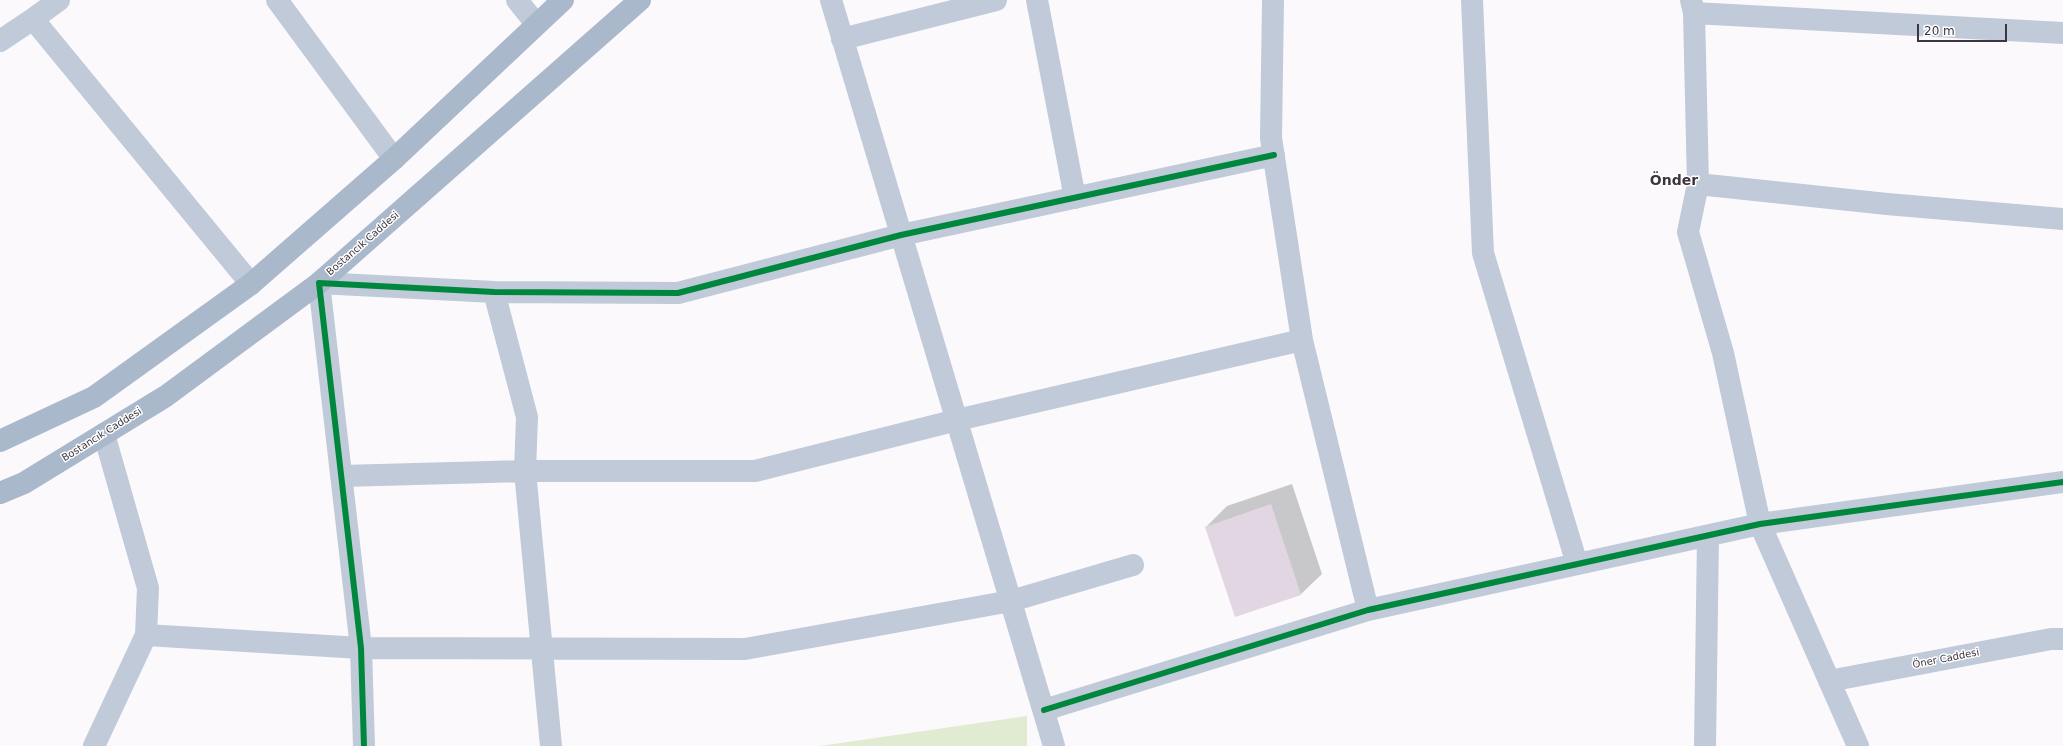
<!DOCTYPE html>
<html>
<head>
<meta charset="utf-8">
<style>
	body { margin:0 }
	#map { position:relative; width:2063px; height:746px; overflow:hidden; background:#fbf9fc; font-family:"DejaVu Sans",sans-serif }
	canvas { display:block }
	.scale { position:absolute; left:1917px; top:24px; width:90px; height:18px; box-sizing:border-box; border:2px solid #3d353f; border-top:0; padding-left:5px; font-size:12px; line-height:14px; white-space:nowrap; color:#3d353f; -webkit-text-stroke:3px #fff; paint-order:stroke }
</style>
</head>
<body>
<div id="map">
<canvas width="2063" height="746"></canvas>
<div class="scale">20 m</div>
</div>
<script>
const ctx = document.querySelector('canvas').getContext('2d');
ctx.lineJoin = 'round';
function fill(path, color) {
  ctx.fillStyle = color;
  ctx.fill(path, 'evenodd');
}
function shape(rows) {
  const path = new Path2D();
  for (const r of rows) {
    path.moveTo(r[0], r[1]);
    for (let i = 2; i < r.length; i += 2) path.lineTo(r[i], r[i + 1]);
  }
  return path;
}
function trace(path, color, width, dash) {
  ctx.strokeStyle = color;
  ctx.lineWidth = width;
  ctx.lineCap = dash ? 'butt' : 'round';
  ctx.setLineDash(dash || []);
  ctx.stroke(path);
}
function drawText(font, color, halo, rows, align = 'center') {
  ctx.font = font + ' "DejaVu Sans",sans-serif';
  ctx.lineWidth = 3;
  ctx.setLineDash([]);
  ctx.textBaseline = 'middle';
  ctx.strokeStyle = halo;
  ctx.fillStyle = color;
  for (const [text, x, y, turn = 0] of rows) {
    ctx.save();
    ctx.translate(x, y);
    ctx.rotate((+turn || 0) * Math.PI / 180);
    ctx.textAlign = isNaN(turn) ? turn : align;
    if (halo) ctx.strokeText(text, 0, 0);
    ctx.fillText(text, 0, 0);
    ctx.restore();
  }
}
const green = shape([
	[1027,716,1027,746,820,746]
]);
const shadow = shape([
	[1292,484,1322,574,1301,594,1236,616,1206,527,1227,506]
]);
const building = shape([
	[1271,504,1301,595,1235,617,1205,527]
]);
const minor = shape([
	[277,0,394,159],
	[517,0,536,24],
	[831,0,1054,746],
	[1037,0,1075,198],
	[1273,0,1271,138,1302,340,1368,610],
	[1472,0,1483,253,1577,564],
	[1691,0,1694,13,1698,184,1688,232,1723,353,1760,524,1858,746],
	[1694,13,2063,33],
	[33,19,59,0],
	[842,39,996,0],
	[0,41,33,19,251,284],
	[1698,184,1887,204,2063,219],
	[494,292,527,417,525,471,551,746],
	[342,476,525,471,755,471,957,420,1302,340],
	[146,635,361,648,745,649,1011,601,1133,565],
	[1829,681,2051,639,2063,639],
	[1044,710,1368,610,1760,524,2063,482],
	[94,746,146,635,148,588,104,434],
	[364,746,361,648,319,283,494,292,678,293,901,235,1274,155],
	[1705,746,1708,536]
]);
const major = shape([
	[0,441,94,397,251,284,394,159,563,0],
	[0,493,24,483,166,396,319,283,640,0]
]);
const cycleway = shape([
	[1044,710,1368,610,1760,524,2063,482],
	[364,746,361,648,319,283,494,292,678,293,901,235,1274,155]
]);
const streetNames = [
	["Bostancık Caddesi",363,244,-41],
	["Bostancık Caddesi",102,435,-32],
	["Öner Caddesi",1946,659,-11]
];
const districtNames = [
	["Önder",1674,181]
];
fill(green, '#e0ebd2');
fill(shadow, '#0003');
fill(building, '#e2d6e3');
trace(minor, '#c0cad8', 22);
trace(major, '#aab8cb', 22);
trace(cycleway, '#00873e', 6);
drawText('10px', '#3d353f', '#fff', streetNames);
drawText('bold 14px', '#3d353f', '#fff', districtNames);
</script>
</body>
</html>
